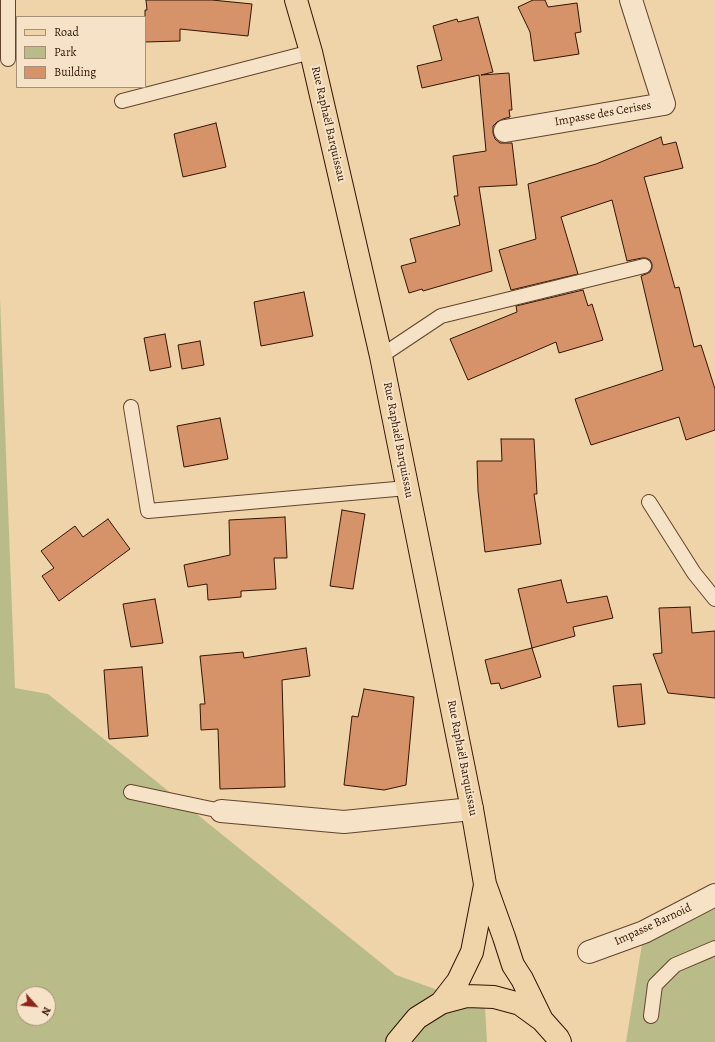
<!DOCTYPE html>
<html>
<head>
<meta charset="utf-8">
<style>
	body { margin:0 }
	#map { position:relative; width:715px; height:1042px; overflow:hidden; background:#efd3a9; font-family:Alegreya,serif }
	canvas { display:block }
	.legend { position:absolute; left:16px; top:16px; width:130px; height:72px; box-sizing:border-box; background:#f5e2c7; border:1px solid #a79079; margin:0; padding:5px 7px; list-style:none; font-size:12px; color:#331403 }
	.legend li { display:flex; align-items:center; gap:8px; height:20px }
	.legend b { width:20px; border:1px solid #a79079 }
	.north { position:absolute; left:16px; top:986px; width:40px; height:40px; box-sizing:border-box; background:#f5e2c7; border:1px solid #a79079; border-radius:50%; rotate:117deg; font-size:11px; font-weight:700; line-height:16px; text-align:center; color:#331403 }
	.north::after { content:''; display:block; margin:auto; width:14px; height:18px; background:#8f2418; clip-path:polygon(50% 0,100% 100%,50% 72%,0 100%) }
</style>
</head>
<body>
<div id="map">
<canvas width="715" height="1042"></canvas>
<ul class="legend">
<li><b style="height:5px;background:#efd3a9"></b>Road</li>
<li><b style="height:11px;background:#b9bc88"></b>Park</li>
<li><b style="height:11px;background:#d6936a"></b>Building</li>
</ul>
<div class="north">N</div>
</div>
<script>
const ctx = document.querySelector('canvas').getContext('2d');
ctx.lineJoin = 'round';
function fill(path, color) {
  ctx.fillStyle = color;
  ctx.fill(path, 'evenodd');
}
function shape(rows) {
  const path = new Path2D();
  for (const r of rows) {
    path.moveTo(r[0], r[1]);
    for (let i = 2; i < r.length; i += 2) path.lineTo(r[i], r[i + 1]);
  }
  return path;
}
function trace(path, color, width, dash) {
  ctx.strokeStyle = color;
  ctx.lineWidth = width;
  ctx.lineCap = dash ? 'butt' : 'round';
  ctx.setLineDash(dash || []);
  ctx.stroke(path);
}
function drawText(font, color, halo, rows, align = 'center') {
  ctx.font = font + ' Alegreya,serif';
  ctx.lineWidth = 4;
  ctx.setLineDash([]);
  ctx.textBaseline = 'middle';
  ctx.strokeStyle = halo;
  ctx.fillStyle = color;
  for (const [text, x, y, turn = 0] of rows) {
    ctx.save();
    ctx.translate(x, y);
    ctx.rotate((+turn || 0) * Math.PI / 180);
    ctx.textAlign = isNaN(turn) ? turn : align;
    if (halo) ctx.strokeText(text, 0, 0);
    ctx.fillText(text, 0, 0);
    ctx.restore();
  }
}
const green = shape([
	[0,298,15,688,48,694,396,975,485,1007,487,1042,0,1042],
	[24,994,48,994,48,1018,24,1018],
	[715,895,715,1042,626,1042,644,932]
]);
const building = shape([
	[146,0,212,0,252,4,248,36,180,29,180,41,145,42,145,10,147,10,146,0],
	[533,0,545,0,548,7,577,3,581,32,575,33,579,54,534,61,530,32,518,7,533,0],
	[478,17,493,72,481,75,509,73,512,110,509,110,510,117,503,119,497,122,493,126,493,133,495,139,500,143,512,143,517,185,479,187,492,271,423,291,422,289,409,293,401,266,416,262,410,239,460,225,454,196,458,196,453,156,486,151,479,75,422,88,417,66,442,60,433,26,457,19,458,22,478,17],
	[216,123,226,167,183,177,174,134,216,123],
	[661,137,663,145,676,142,683,168,644,177,675,288,679,287,694,347,701,345,715,389,715,430,686,440,679,417,591,445,575,399,663,370,641,276,646,274,650,272,652,268,652,264,650,260,646,258,642,258,627,261,612,200,561,217,578,274,511,290,499,250,536,239,528,184,596,164,661,137],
	[583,290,588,306,592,304,603,340,559,353,556,342,468,380,450,339,517,312,516,306,583,290],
	[304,292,313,336,261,346,254,302,304,292],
	[165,334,171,367,150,371,144,338,165,334],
	[200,341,204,365,182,369,178,345,200,341],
	[220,418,228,459,184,467,177,426,220,418],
	[501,439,534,439,537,494,534,494,541,544,485,552,478,491,477,461,502,461,501,439],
	[342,510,365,514,353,589,330,586,342,510],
	[285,517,287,558,274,558,276,589,241,591,241,597,208,600,207,584,188,587,184,565,230,555,229,520,285,517],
	[108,519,130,549,59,601,42,576,54,568,41,551,75,526,83,537,108,519],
	[561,580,567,603,607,596,613,618,573,627,575,636,532,648,518,589,561,580],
	[155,599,163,643,131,647,123,604,155,599],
	[690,607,692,633,715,631,715,698,668,693,653,654,662,653,659,608,690,607],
	[306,648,310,676,282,680,285,787,220,789,218,729,201,730,200,704,205,704,200,656,243,652,244,658,306,648],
	[532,648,541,677,501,689,499,683,491,684,485,660,532,648],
	[142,667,148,736,109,739,104,670,142,667],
	[641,684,645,724,618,727,613,686,641,684],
	[364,689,414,697,406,785,384,790,344,785,352,716,358,717,364,689]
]);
const lane = shape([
	[8,59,8,0],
	[122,101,311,52],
	[381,356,441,316,644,266],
	[131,407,148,511,407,488],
	[649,502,694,573,715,599],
	[131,792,221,811],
	[651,1016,655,985,675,965,715,948]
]);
const street = shape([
	[505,131,664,104,631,0],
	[221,811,344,822,472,809],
	[589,952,644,932,715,895]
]);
const primary = shape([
	[296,0,311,52,381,356,472,809,485,884,504,937,513,965,522,979,542,1020],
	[441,1003,458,981,472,952,485,885],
	[397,1042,417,1018,441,1003,467,996,494,997,520,1004,542,1020,558,1038,560,1042]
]);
const streetNames = [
	["Impasse des Cerises",603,114,-10],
	["Rue Raphaël Barquissau",328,124,77],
	["Rue Raphaël Barquissau",398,440,79],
	["Rue Raphaël Barquissau",462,758,79],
	["Impasse Barnoid",653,925,-25]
];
fill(green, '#b9bc88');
fill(building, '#d6936a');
trace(building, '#331403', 1);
trace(lane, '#62442c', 16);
trace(street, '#62442c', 24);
trace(primary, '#331403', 24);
trace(lane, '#f5e2c7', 14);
trace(street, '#f5e2c7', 22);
trace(primary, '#efd3a9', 22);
drawText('12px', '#331403', '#f5e2c7', streetNames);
</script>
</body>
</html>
